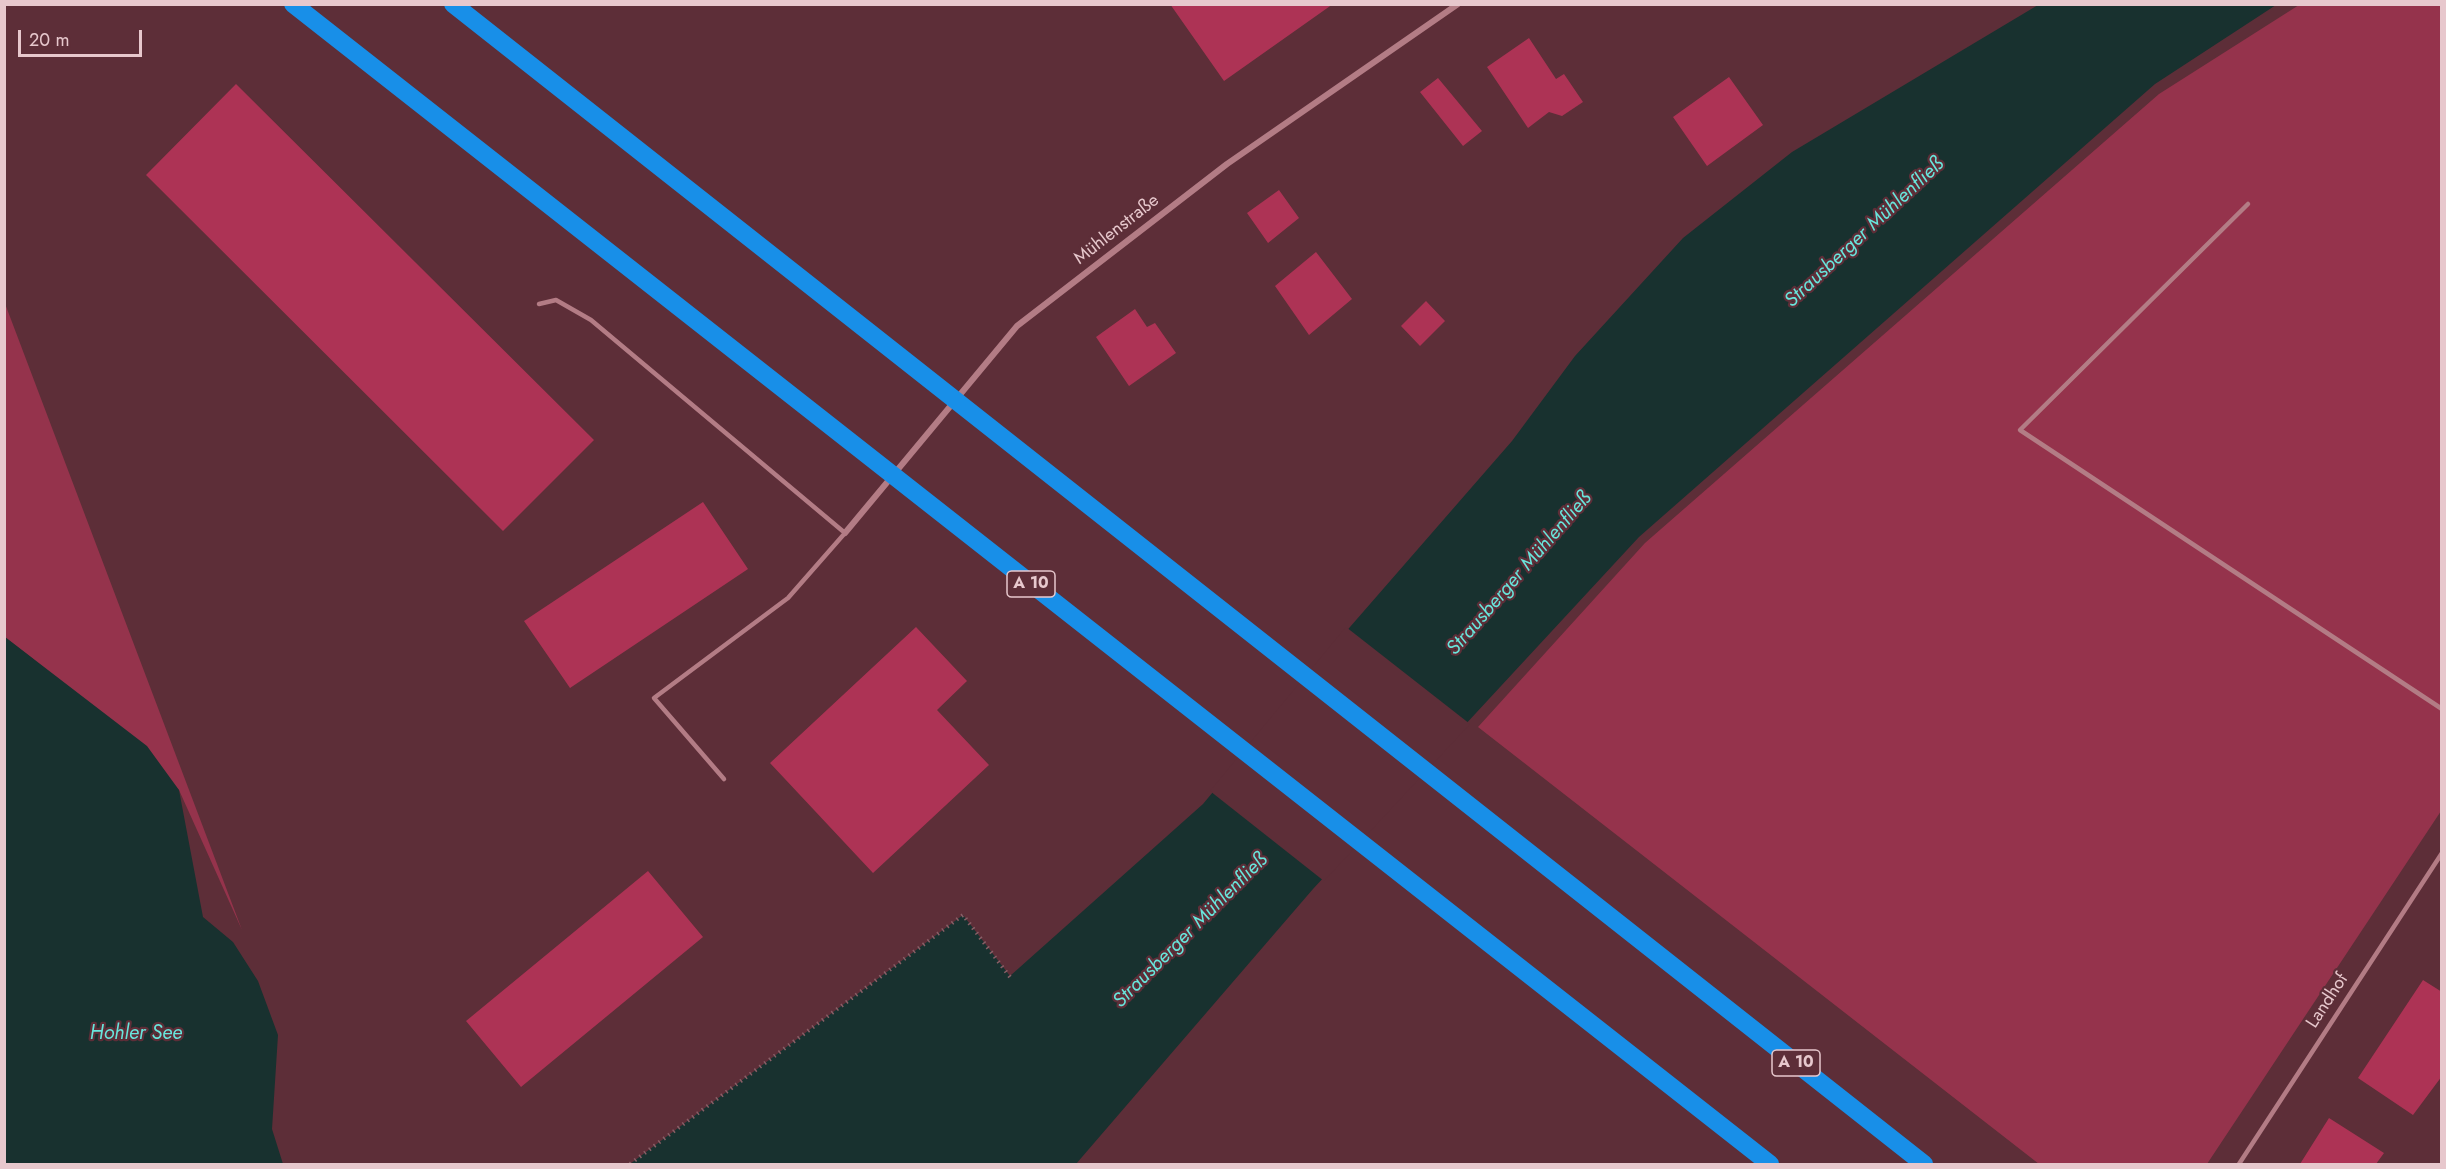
<!DOCTYPE html>
<html>
<head>
<meta charset="utf-8">
<style>
	body { margin:0 }
	#map { position:relative; width:2446px; height:1169px; overflow:hidden; background:#5d2e38; font-family:Jost,sans-serif }
	canvas { display:block }
	.frame { position:absolute; inset:0; border:6px solid #e7c8cd; pointer-events:none }
	.scale { position:absolute; left:18px; top:30px; width:124px; height:27px; box-sizing:border-box; border:3px solid #e7c8cd; border-top:0; padding-left:8px; font-size:18px; line-height:21px; white-space:nowrap; color:#e7c8cd; -webkit-text-stroke:4px #5d2e38; paint-order:stroke }
</style>
</head>
<body>
<div id="map">
<canvas width="2446" height="1169"></canvas>
<div class="frame"></div>
<div class="scale">20 m</div>
</div>
<script>
const ctx = document.querySelector('canvas').getContext('2d');
ctx.lineJoin = 'round';
function fill(path, color) {
  ctx.fillStyle = color;
  ctx.fill(path, 'evenodd');
}
function shape(rows) {
  const path = new Path2D();
  for (const r of rows) {
    path.moveTo(r[0], r[1]);
    for (let i = 2; i < r.length; i += 2) path.lineTo(r[i], r[i + 1]);
  }
  return path;
}
function trace(path, color, width, dash) {
  ctx.strokeStyle = color;
  ctx.lineWidth = width;
  ctx.lineCap = dash ? 'butt' : 'round';
  ctx.setLineDash(dash || []);
  ctx.stroke(path);
}
function drawText(font, color, halo, rows, align = 'center') {
  ctx.font = font + ' Jost,sans-serif';
  ctx.lineWidth = 4.5;
  ctx.setLineDash([]);
  ctx.textBaseline = 'middle';
  ctx.strokeStyle = halo;
  ctx.fillStyle = color;
  for (const [text, x, y, turn = 0] of rows) {
    ctx.save();
    ctx.translate(x, y);
    ctx.rotate((+turn || 0) * Math.PI / 180);
    ctx.textAlign = isNaN(turn) ? turn : align;
    if (halo) ctx.strokeText(text, 0, 0);
    ctx.fillText(text, 0, 0);
    ctx.restore();
  }
}
const green = shape([
	[2299,5,2441,5,2441,811,2207,1164,2039,1164,1478,727,1645,543,2159,94],
	[4,301,242,930,179,790,32,658,5,637]
]);
const water = shape([
	[2038,5,2276,5,2155,84,1639,537,1313,889,1076,1164,630,1164,963,915,1010,976,1203,804,1350,627,1512,441,1575,356,1683,238,1792,152],
	[5,637,147,746,179,790,203,917,233,942,258,981,278,1035,272,1129,283,1164,5,1164]
]);
const pier = shape([
	[1346,627,1470,724,1324,881,1210,791]
]);
const building = shape([
	[1170,4,1333,4,1224,81],
	[1529,38,1556,79,1564,74,1583,102,1562,116,1549,112,1528,128,1487,67],
	[1729,77,1763,125,1707,166,1673,117],
	[1438,78,1482,131,1463,146,1420,92],
	[236,84,594,440,503,531,146,175],
	[1279,190,1299,218,1268,243,1247,213],
	[1316,252,1352,299,1309,335,1275,286],
	[1426,301,1445,321,1420,346,1401,326],
	[1135,309,1147,327,1155,323,1176,353,1129,386,1096,337],
	[703,502,748,569,570,688,524,621],
	[916,627,967,681,937,710,989,765,873,873,770,763],
	[648,871,703,937,521,1087,466,1021],
	[2423,980,2442,992,2442,1076,2413,1115,2358,1078],
	[2329,1118,2384,1153,2376,1164,2300,1164]
]);
const path = shape([
	[630,1164,963,915,1010,977]
]);
const service = shape([
	[2248,204,2020,430,2442,709],
	[539,304,556,300,591,320,845,533,788,598,654,698,724,779],
	[2239,1164,2442,853]
]);
const minor = shape([
	[845,533,1017,326,1227,164,1458,4]
]);
const motorway = shape([
	[293,4,1770,1164],
	[453,4,1924,1164]
]);
const shields = [
	[1031,584,48],
	[1796,1063,48]
];
const shieldNames = [
	["A 10",1031,584],
	["A 10",1796,1063]
];
const streetNames = [
	["Mühlenstraße",1117,230,-38],
	["Landhof",2328,1001,-57]
];
const waterNames = [
	["Strausberger Mühlenfließ",1865,233,-43],
	["Strausberger Mühlenfließ",1520,574,-49],
	["Strausberger Mühlenfließ",1191,931,-45],
	["Hohler See",136,1034]
];
fill(green, '#95334c');
fill(water, '#18312f');
fill(pier, '#5d2e38');
fill(building, '#ad3355');
trace(path, '#895f67', 4, [1.5, 4.5]);
trace(service, '#b37c85', 4.5);
trace(minor, '#b37c85', 6);
trace(motorway, '#188fe8', 18);
for (const [x, y, w] of shields) {
  const box = new Path2D();
  box.roundRect(x - w / 2, y - 13, w, 26, 4.5);
  ctx.fillStyle = '#5d2e38';
  ctx.fill(box);
  trace(box, '#e7c8cd', 1.5);
}
drawText('bold 16px', '#e7c8cd', null, shieldNames);
drawText('18px', '#e7c8cd', '#5d2e38', streetNames);
drawText('italic 20px', '#68e6dc', '#5d2e38', waterNames);
</script>
</body>
</html>
